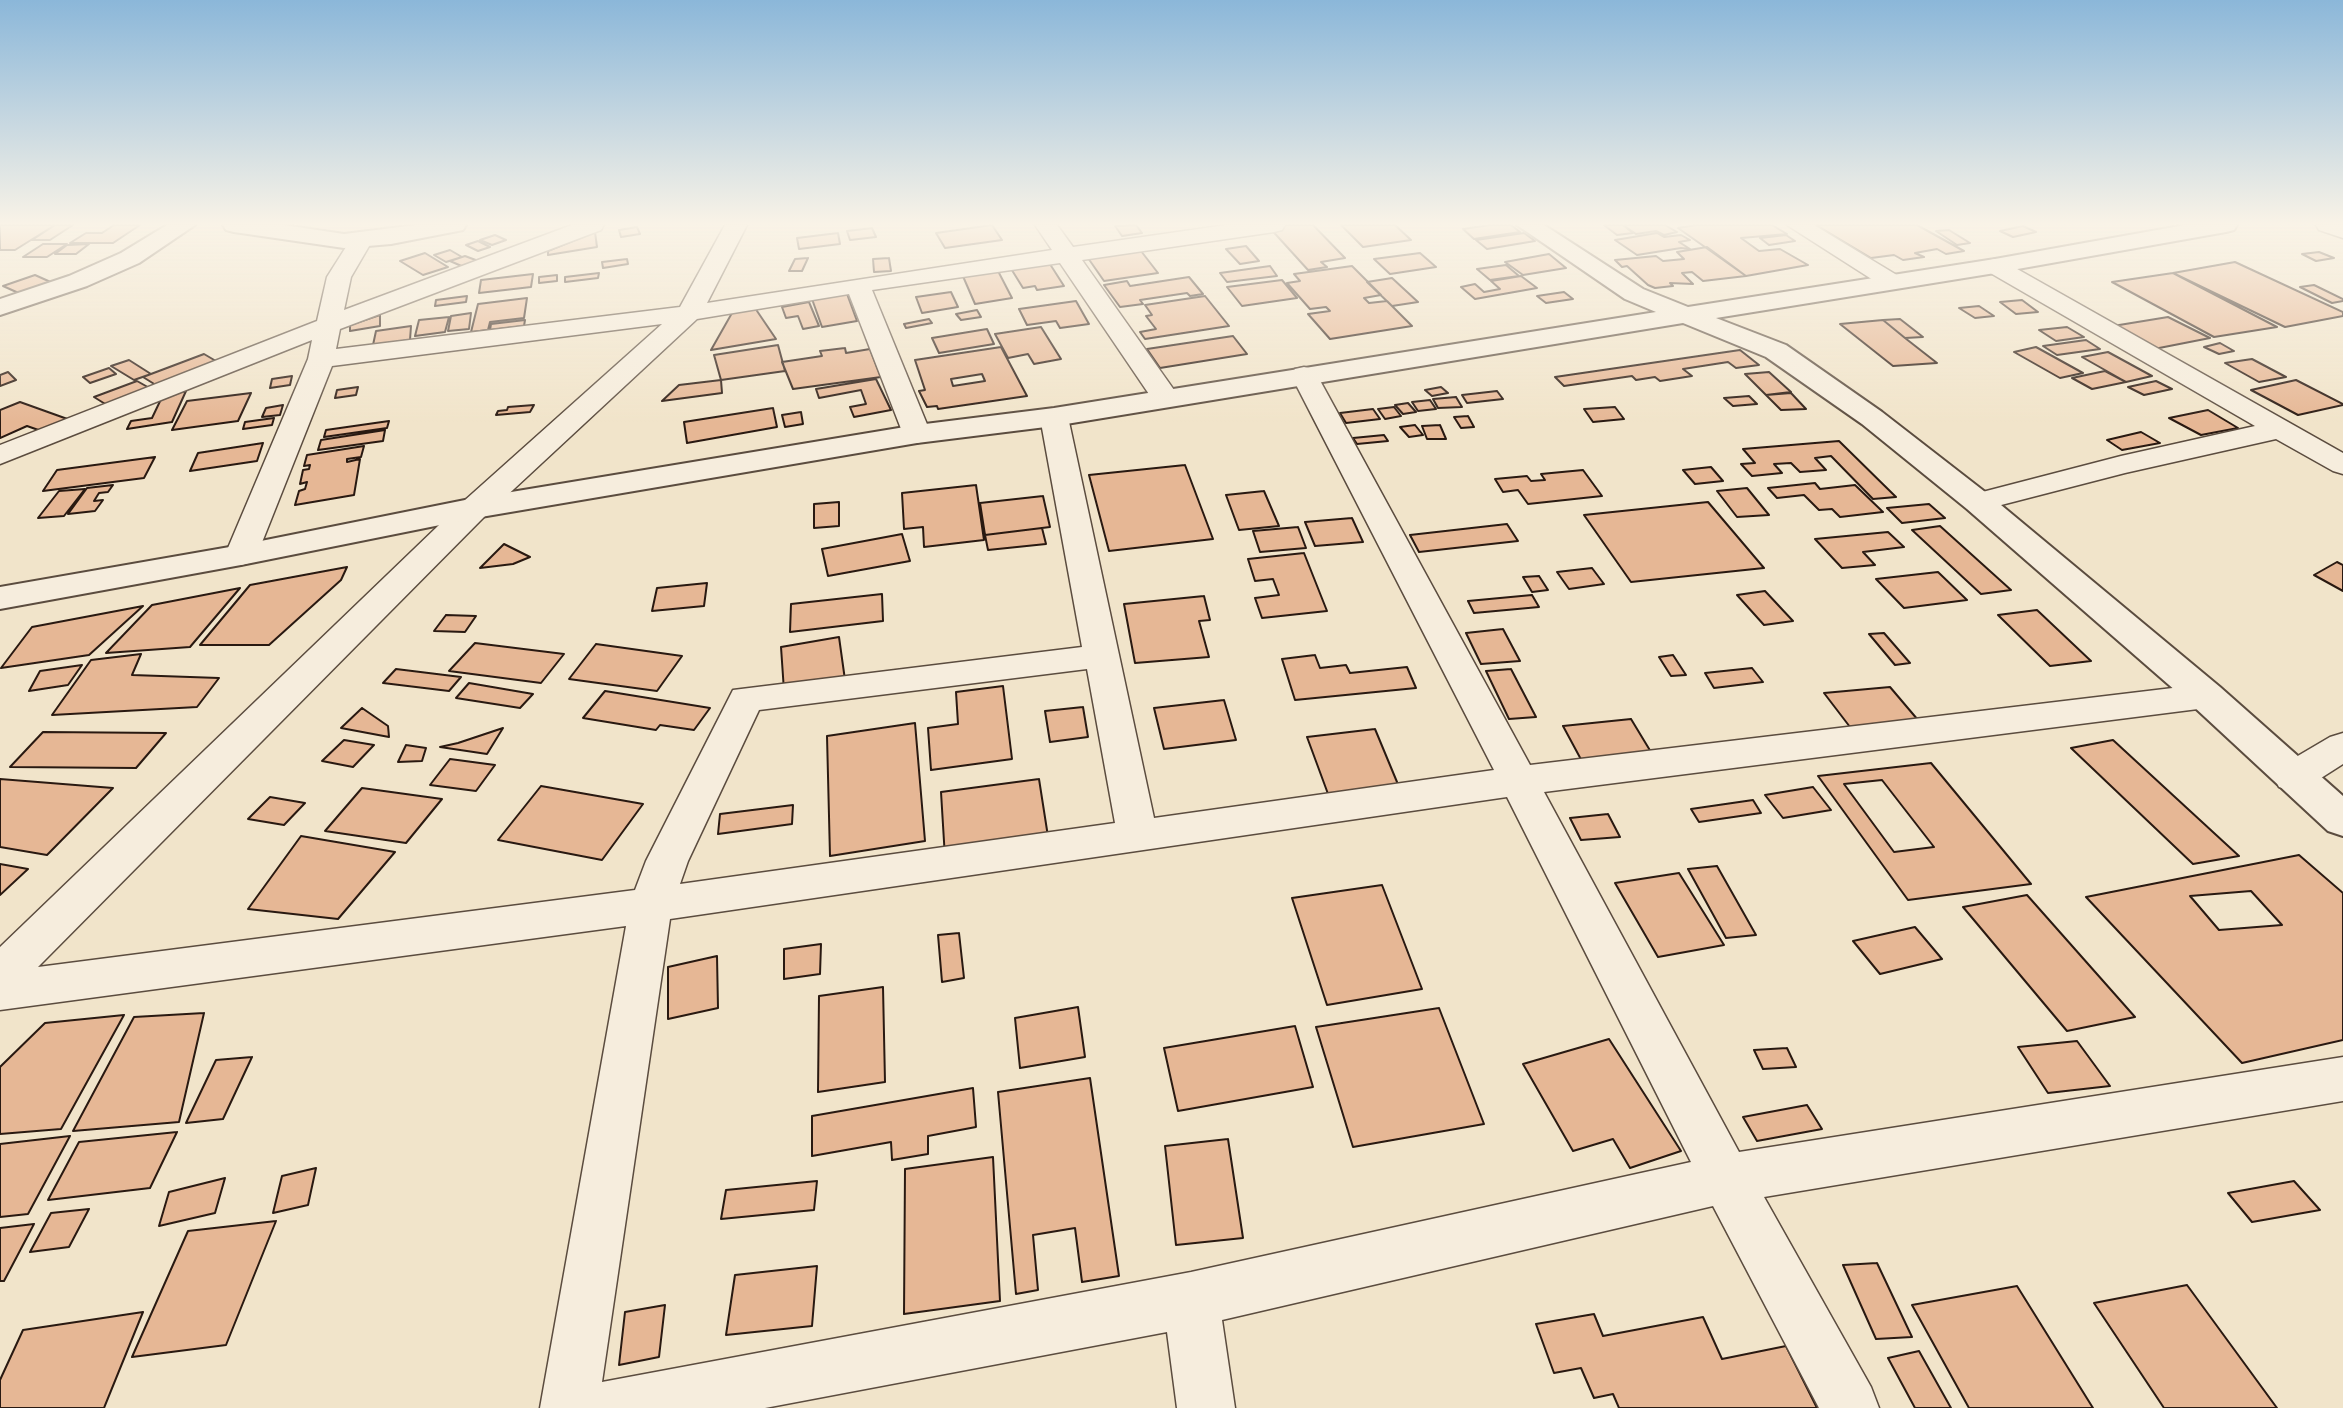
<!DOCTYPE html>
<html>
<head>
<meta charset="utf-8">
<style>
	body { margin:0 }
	canvas { display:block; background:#f1e4ca }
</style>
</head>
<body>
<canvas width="2343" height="1408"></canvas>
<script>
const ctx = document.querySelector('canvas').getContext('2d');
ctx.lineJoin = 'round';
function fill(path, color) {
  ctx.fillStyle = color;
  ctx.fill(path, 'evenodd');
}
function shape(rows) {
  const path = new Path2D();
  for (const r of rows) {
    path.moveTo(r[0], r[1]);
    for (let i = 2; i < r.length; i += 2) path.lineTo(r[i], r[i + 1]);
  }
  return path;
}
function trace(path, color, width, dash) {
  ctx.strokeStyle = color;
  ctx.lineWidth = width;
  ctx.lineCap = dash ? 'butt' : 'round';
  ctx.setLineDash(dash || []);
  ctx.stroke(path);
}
const building = shape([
	[0,225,55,225,15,250,0,250,0,225],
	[55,225,73,225,50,240,32,240,55,225],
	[114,225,140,225,113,243,70,243,86,233,102,233,114,225],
	[992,225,1002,240,945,248,936,233,992,225],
	[1136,225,1142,233,1122,236,1115,226,1136,225],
	[1283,225,1313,225,1345,258,1321,262,1327,267,1308,270,1269,227,1283,225],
	[1341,225,1395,225,1411,240,1363,247,1341,225],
	[1490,225,1511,225,1520,232,1474,239,1463,229,1490,225],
	[1604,225,1623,225,1633,233,1617,235,1604,225],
	[1623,225,1665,225,1677,232,1664,235,1656,231,1636,234,1623,225],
	[1696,225,1772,225,1787,234,1741,238,1759,251,1780,249,1808,265,1746,276,1678,228,1696,225],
	[1816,225,1917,225,1964,251,1946,254,1937,249,1915,253,1924,257,1903,260,1894,255,1871,258,1816,225],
	[2023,226,2036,232,2013,237,2000,231,2023,226],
	[637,227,640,234,621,237,619,230,637,227],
	[872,228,876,237,850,240,847,231,872,228],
	[1949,230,1970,243,1957,245,1936,231,1949,230],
	[595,232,597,247,548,255,548,251,595,232],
	[838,233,840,244,799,249,797,238,838,233],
	[1524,233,1535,241,1487,249,1476,240,1524,233],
	[1657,233,1664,237,1681,235,1690,240,1679,242,1690,249,1681,248,1637,255,1615,240,1657,233],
	[495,235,506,240,492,245,480,240,495,235],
	[1786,235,1795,241,1769,245,1760,238,1786,235],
	[478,241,490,247,478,251,466,245,478,241],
	[43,244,67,244,47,257,23,257,43,244],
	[89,244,76,254,55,254,67,245,89,244],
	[1246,246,1259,261,1240,264,1226,249,1246,246],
	[1707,247,1746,276,1703,281,1692,272,1682,273,1693,284,1670,283,1673,286,1655,288,1648,285,1627,266,1622,267,1615,260,1656,256,1663,261,1684,259,1677,252,1707,247],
	[450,250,462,257,446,262,434,255,450,250],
	[1141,251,1158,273,1104,281,1088,258,1141,251],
	[2319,252,2334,258,2316,261,2302,254,2319,252],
	[425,253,448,267,423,275,400,261,425,253],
	[1420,253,1436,267,1390,274,1374,259,1420,253],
	[1549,254,1566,268,1523,275,1505,262,1549,254],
	[465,256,481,262,466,268,450,261,465,256],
	[808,258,802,271,789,271,795,259,808,258],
	[889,258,891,271,874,272,873,259,889,258],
	[627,259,628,264,603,268,602,262,627,259],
	[1048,261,1064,286,1037,290,1035,286,1023,288,1010,267,1048,261],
	[2235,262,2343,312,2343,316,2285,327,2173,273,2235,262],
	[1506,265,1519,276,1490,280,1477,269,1506,265],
	[1270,266,1277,276,1227,282,1220,273,1270,266],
	[1352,266,1381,295,1364,298,1369,303,1387,301,1412,326,1330,339,1308,314,1330,311,1326,307,1310,309,1287,283,1300,281,1294,274,1352,266],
	[997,269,1012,298,975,304,962,274,997,269],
	[599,273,598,278,565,282,565,277,599,273],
	[2173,273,2277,327,2214,337,2112,282,2173,273],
	[533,274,531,287,479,293,481,280,533,274],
	[35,275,55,284,23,295,3,286,35,275],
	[557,275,557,281,539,283,539,277,557,275],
	[1521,276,1537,288,1475,299,1461,287,1475,284,1484,292,1500,289,1491,281,1521,276],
	[1189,277,1203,294,1190,296,1187,293,1140,300,1143,304,1120,307,1104,285,1127,281,1130,286,1189,277],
	[1392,278,1418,302,1392,306,1367,282,1392,278],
	[1282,280,1297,298,1242,306,1227,287,1282,280],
	[2314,285,2343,299,2343,301,2332,303,2300,287,2314,285],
	[951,292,958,307,922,313,916,297,951,292],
	[1564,292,1573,299,1546,303,1537,296,1564,292],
	[847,294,857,321,822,327,812,299,847,294],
	[467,296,466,302,435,306,436,300,467,296],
	[1205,296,1229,326,1145,339,1140,332,1156,329,1146,316,1152,315,1145,305,1205,296],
	[527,298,524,318,490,322,488,330,471,332,478,304,527,298],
	[2022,300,2038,312,2016,314,2000,302,2022,300],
	[1076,301,1089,324,1060,328,1056,321,1027,325,1019,309,1076,301],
	[809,302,819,326,803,329,798,316,786,318,782,307,809,302],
	[1979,306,1994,316,1975,318,1959,308,1979,306],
	[755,308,776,339,711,350,732,313,755,308],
	[977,310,981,317,961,320,956,314,977,310],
	[471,313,469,329,448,331,451,316,471,313],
	[380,315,380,326,350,331,350,325,380,315],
	[449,317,445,332,415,336,419,320,449,317],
	[2168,317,2210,338,2154,349,2113,326,2168,317],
	[929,319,932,323,906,328,904,324,929,319],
	[1900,319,1923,337,1905,338,1883,320,1900,319],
	[525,320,524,326,490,330,491,324,525,320],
	[1883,320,1905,338,1937,363,1893,366,1840,324,1883,320],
	[411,326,410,340,373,345,376,331,411,326],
	[1041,327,1061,359,1034,364,1028,354,1008,358,995,334,1041,327],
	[2067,327,2084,337,2056,341,2039,330,2067,327],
	[987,329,994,344,939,353,932,338,987,329],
	[1233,336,1247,354,1160,368,1147,349,1233,336],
	[2086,340,2100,349,2057,355,2043,346,2086,340],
	[2220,343,2234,351,2219,354,2204,347,2220,343],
	[778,345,785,371,721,380,714,355,778,345],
	[1001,347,1027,396,938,409,937,406,927,407,919,391,925,390,915,360,1001,347],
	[982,374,985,381,953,386,951,379,982,374],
	[2036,347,2083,373,2060,378,2014,352,2036,347],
	[845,348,846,353,870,349,881,377,793,389,782,362,822,356,820,351,845,348],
	[1740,350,1759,365,1736,368,1728,362,1683,369,1692,376,1660,381,1655,377,1636,380,1632,376,1564,386,1555,377,1740,350],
	[2108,352,2152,376,2126,382,2082,357,2108,352],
	[204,354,221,364,159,387,143,377,204,354],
	[2252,359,2286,377,2259,382,2225,363,2252,359],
	[129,360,151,374,134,380,111,366,129,360],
	[109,368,116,374,90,383,83,377,109,368],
	[2105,371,2126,382,2092,389,2072,378,2105,371],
	[8,372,16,380,0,386,0,375,8,372],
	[1769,372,1791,392,1766,395,1745,374,1769,372],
	[292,376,290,385,270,388,272,379,292,376],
	[876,379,891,410,854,417,850,407,866,404,861,390,819,398,816,389,876,379],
	[721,380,722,393,662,401,679,385,721,380],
	[2296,380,2343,404,2343,405,2298,415,2251,390,2296,380],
	[137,381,153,390,110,407,94,397,137,381],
	[2156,381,2172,389,2144,395,2128,387,2156,381],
	[358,387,356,395,335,398,337,390,358,387],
	[1441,387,1448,393,1432,396,1425,390,1441,387],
	[186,391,172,422,127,429,131,421,152,418,163,395,186,391],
	[1497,391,1503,399,1467,403,1462,395,1497,391],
	[251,393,238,421,172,430,187,401,251,393],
	[1791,393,1806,409,1781,410,1766,395,1791,393],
	[1749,396,1757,404,1733,406,1724,398,1749,396],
	[1456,397,1462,407,1438,408,1433,399,1456,397],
	[1430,400,1436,409,1418,411,1412,402,1430,400],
	[20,402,73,421,47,433,27,426,0,438,0,410,20,402],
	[1408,403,1416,412,1403,414,1395,405,1408,403],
	[283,405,280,415,262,417,266,408,283,405],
	[534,405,530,412,496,415,498,411,507,410,508,407,534,405],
	[1394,407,1401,416,1385,419,1378,409,1394,407],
	[1615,407,1624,419,1593,422,1584,409,1615,407],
	[773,408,777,427,687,443,684,422,773,408],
	[1373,409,1380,419,1346,423,1340,413,1373,409],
	[2208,410,2238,428,2201,435,2169,418,2208,410],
	[801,412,803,424,785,427,782,415,801,412],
	[1468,416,1474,427,1461,428,1454,417,1468,416],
	[274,418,272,425,243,429,245,422,274,418],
	[389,421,387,428,324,437,326,430,389,421],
	[1415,425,1423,435,1409,437,1400,427,1415,425],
	[1440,425,1446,439,1427,439,1422,426,1440,425],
	[385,430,383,441,318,450,321,440,385,430],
	[2141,432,2160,443,2122,450,2107,440,2141,432],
	[1384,435,1388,441,1357,444,1353,438,1384,435],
	[1839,441,1896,497,1873,499,1831,456,1815,458,1826,470,1800,472,1791,463,1774,464,1782,473,1752,476,1741,464,1755,463,1743,449,1839,441],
	[263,443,257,461,190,471,198,453,263,443],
	[364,446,361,457,347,459,347,462,360,459,354,495,295,505,299,491,305,489,307,482,300,484,303,470,309,469,310,465,304,466,307,455,364,446],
	[155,457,144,478,43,491,57,470,155,457],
	[1185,465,1213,539,1109,551,1089,475,1185,465],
	[1711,467,1723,481,1695,484,1683,470,1711,467],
	[1583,470,1602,496,1528,504,1518,490,1503,492,1495,479,1527,476,1531,481,1545,480,1541,474,1583,470],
	[1815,483,1820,489,1855,485,1883,512,1840,517,1832,509,1819,510,1804,495,1777,498,1768,488,1815,483],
	[113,485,108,492,99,493,94,501,103,500,95,511,68,514,87,488,113,485],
	[976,485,984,540,924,547,923,527,904,529,902,493,976,485],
	[1747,488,1769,515,1737,517,1717,491,1747,488],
	[85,489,64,516,38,518,59,491,85,489],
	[1264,491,1279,526,1239,530,1226,495,1264,491],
	[1043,496,1050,527,985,535,980,503,1043,496],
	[839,502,839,526,814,528,814,504,839,502],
	[1708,502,1764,568,1631,582,1584,515,1708,502],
	[1929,504,1945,518,1902,523,1887,508,1929,504],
	[1352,518,1363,542,1315,546,1305,522,1352,518],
	[1507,524,1518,541,1419,552,1410,535,1507,524],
	[1940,526,2011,590,1981,594,1912,530,1940,526],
	[1298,527,1306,548,1260,552,1253,531,1298,527],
	[1042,528,1046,544,988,550,985,535,1042,528],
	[1888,532,1904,547,1863,552,1875,565,1842,568,1815,539,1888,532],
	[902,534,910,561,828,576,822,549,902,534],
	[504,544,530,557,513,564,480,568,504,544],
	[1304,553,1327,611,1262,618,1255,598,1279,595,1273,579,1255,581,1248,559,1304,553],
	[2337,562,2343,565,2343,591,2314,575,2337,562],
	[347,567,341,580,269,645,200,645,250,585,347,567],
	[1592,568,1604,584,1569,589,1557,572,1592,568],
	[1938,572,1967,600,1904,608,1876,579,1938,572],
	[1539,576,1548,590,1532,592,1523,577,1539,576],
	[707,583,704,606,652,611,657,588,707,583],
	[240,588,190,647,106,653,152,605,240,588],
	[1765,591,1793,621,1764,625,1737,595,1765,591],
	[882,594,883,621,790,632,791,604,882,594],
	[1532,595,1539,607,1474,613,1468,601,1532,595],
	[1204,596,1210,620,1199,621,1209,657,1135,663,1124,604,1204,596],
	[143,606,89,655,1,668,32,627,143,606],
	[2037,610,2091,661,2050,666,1998,615,2037,610],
	[446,615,476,616,465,632,434,631,446,615],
	[1503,629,1520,661,1481,664,1466,633,1503,629],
	[1884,633,1910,663,1895,665,1869,634,1884,633],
	[839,637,845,680,784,691,781,647,839,637],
	[475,643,564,654,541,683,449,671,475,643],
	[596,644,682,656,657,691,569,679,596,644],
	[141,654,132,675,219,678,197,707,52,715,91,660,141,654],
	[1315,655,1320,668,1346,665,1350,673,1407,667,1416,688,1295,700,1282,659,1315,655],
	[1673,655,1686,675,1671,676,1659,657,1673,655],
	[82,665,68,685,29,691,40,671,82,665],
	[1752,668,1763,682,1714,688,1705,673,1752,668],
	[396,669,461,677,449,691,383,683,396,669],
	[1511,669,1536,717,1509,719,1486,671,1511,669],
	[469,683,533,694,520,708,456,698,469,683],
	[1003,686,1012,759,931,770,928,728,958,724,956,692,1003,686],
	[1890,687,1918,720,1850,727,1824,693,1890,687],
	[605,691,710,708,694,730,660,725,656,730,583,718,605,691],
	[1224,700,1236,740,1164,749,1154,708,1224,700],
	[1083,707,1088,737,1050,742,1045,711,1083,707],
	[362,708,388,726,389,737,341,728,362,708],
	[1631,719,1654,757,1584,765,1563,726,1631,719],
	[915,723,925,841,830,856,827,736,915,723],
	[503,728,487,754,440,747,458,743,503,728],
	[1375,729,1402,794,1331,802,1307,737,1375,729],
	[43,732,166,733,136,768,10,767,43,732],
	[344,740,374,745,353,767,322,761,344,740],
	[2113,740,2239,856,2193,864,2071,748,2113,740],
	[406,745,426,748,422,761,398,762,406,745],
	[450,759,495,765,476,791,430,785,450,759],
	[1931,763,2031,884,1908,900,1818,776,1931,763],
	[1882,780,1934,847,1894,852,1844,784,1882,780],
	[0,779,113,788,47,855,0,847,0,779],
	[1039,779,1049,843,945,858,941,792,1039,779],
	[541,786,643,804,602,860,498,840,541,786],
	[1813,787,1831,810,1783,818,1765,795,1813,787],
	[362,788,442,799,406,843,325,831,362,788],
	[270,797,305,803,284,825,248,819,270,797],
	[1753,800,1761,813,1699,822,1691,809,1753,800],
	[793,805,792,824,718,834,720,814,793,805],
	[1608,814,1620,837,1581,840,1570,818,1608,814],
	[301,836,395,852,338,919,248,909,301,836],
	[2299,855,2343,893,2343,1040,2242,1063,2086,897,2299,855],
	[2251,891,2282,925,2219,930,2190,896,2251,891],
	[0,864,28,869,0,895,0,864],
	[1717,866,1756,935,1726,938,1688,869,1717,866],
	[1679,873,1724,945,1658,957,1615,883,1679,873],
	[1382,885,1422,989,1327,1005,1292,898,1382,885],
	[2027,895,2135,1017,2067,1031,1963,907,2027,895],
	[1915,927,1942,959,1880,974,1853,941,1915,927],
	[959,933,964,978,942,982,938,935,959,933],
	[821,944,820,974,784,979,784,949,821,944],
	[717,956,718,1008,668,1019,668,967,717,956],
	[883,987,885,1082,818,1092,819,996,883,987],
	[1078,1007,1085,1057,1020,1068,1015,1018,1078,1007],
	[1439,1008,1484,1124,1353,1147,1316,1027,1439,1008],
	[204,1013,179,1122,73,1131,134,1017,204,1013],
	[124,1015,61,1129,0,1134,0,1067,45,1023,124,1015],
	[1295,1026,1313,1087,1178,1111,1164,1048,1295,1026],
	[1609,1039,1681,1151,1630,1168,1613,1139,1573,1151,1523,1064,1609,1039],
	[2077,1041,2110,1086,2048,1093,2018,1047,2077,1041],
	[1787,1048,1796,1067,1763,1069,1754,1050,1787,1048],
	[252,1057,223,1119,186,1123,216,1060,252,1057],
	[1090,1078,1119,1276,1082,1282,1075,1228,1033,1235,1038,1290,1016,1294,998,1092,1090,1078],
	[973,1088,976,1127,928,1136,928,1154,892,1160,891,1142,812,1156,812,1116,973,1088],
	[1807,1105,1822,1129,1757,1141,1743,1117,1807,1105],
	[177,1132,150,1188,48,1200,79,1142,177,1132],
	[70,1136,28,1214,0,1217,0,1144,70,1136],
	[1228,1139,1243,1238,1176,1245,1165,1146,1228,1139],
	[993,1157,1000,1301,904,1314,905,1169,993,1157],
	[316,1168,308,1205,273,1213,282,1176,316,1168],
	[225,1178,215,1213,159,1226,169,1192,225,1178],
	[817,1181,814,1210,721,1219,726,1190,817,1181],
	[2294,1181,2320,1210,2252,1222,2228,1193,2294,1181],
	[89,1209,69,1247,30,1252,51,1213,89,1209],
	[276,1221,226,1345,132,1357,188,1231,276,1221],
	[34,1224,4,1281,0,1281,0,1228,34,1224],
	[1877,1263,1912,1337,1876,1339,1843,1265,1877,1263],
	[817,1266,812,1326,726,1335,735,1275,817,1266],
	[2187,1285,2277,1408,2164,1408,2094,1303,2187,1285],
	[2017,1286,2093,1408,1969,1408,1912,1305,2017,1286],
	[665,1305,659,1357,619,1365,625,1312,665,1305],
	[143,1312,104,1408,0,1408,0,1380,23,1330,143,1312],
	[1594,1314,1603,1336,1703,1317,1722,1359,1786,1346,1817,1408,1619,1408,1613,1394,1594,1398,1581,1368,1554,1373,1536,1324,1594,1314],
	[1919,1351,1951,1408,1915,1408,1888,1358,1919,1351]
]);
const minor = shape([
	[572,225,604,225,601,230,340,329,336,349,680,307,725,225,747,225,707,303,1052,250,1035,225,1057,225,1073,247,1226,225,1285,225,1282,230,1274,232,1082,260,1179,397,1175,403,1165,405,1155,403,1060,263,872,290,931,434,927,440,917,443,907,440,903,434,849,294,697,319,486,515,38,967,635,890,646,861,733,690,1082,647,1040,417,1044,411,1054,409,1064,411,1068,417,1154,818,1494,770,1291,375,1295,369,1304,367,1313,369,1317,375,1530,765,2206,684,2219,687,2224,696,2219,705,2206,708,1544,792,1739,1152,2343,1057,2343,1101,1764,1197,1871,1387,1879,1408,1819,1408,1713,1206,1222,1320,1235,1408,1177,1408,1167,1332,765,1408,540,1408,626,926,0,1010,0,947,464,501,662,324,332,366,257,555,252,562,241,565,230,562,225,555,308,359,312,340,0,464,0,445,317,321,327,277,353,236,361,234,369,236,372,241,351,277,344,310,572,225],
	[1087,669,1115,823,680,884,688,861,759,710,1087,669],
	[1507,797,1691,1162,1191,1272,602,1382,670,919,1507,797],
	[1787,225,1814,225,1900,277,1904,282,1900,287,1884,287,1787,225],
	[2316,225,2343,225,2343,238,2319,230,2316,225],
	[1995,259,2003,261,2343,453,2343,474,2333,471,2276,439,2125,473,1978,511,1967,508,1963,502,1967,496,2121,456,2255,426,1987,271,1983,266,1987,261,1995,259],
	[2343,733,2343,764,2307,787,2293,791,2279,787,2274,777,2279,767,2330,737,2343,733]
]);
const tertiary = shape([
	[167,225,195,225,139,263,87,286,0,315,0,299,69,276,121,253,167,225],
	[223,225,284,225,344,234,416,225,466,225,463,230,391,244,344,248,234,232,226,230,223,225],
	[1517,225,1544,225,1643,289,1688,307,1995,259,2185,225,2237,225,2234,230,2226,232,1995,273,1716,318,1786,345,1882,412,1989,495,2220,687,2343,796,2343,836,2328,831,2192,705,1967,509,1862,424,1766,357,1683,323,1054,426,917,443,475,518,241,565,0,609,0,587,241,545,475,498,917,425,1054,408,1656,312,1625,299,1517,225]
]);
fill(building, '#e6b795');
trace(building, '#291911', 2);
trace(minor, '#5b4c3f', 3);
trace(tertiary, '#5b4c3f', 4);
fill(minor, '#f6eddd');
fill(tertiary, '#f6eddd');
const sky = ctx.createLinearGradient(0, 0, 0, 422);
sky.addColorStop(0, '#8bb7d9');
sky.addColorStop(0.53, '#f9f3e7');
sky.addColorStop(1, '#f9f3e700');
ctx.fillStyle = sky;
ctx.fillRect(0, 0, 2343, 422);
</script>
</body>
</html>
